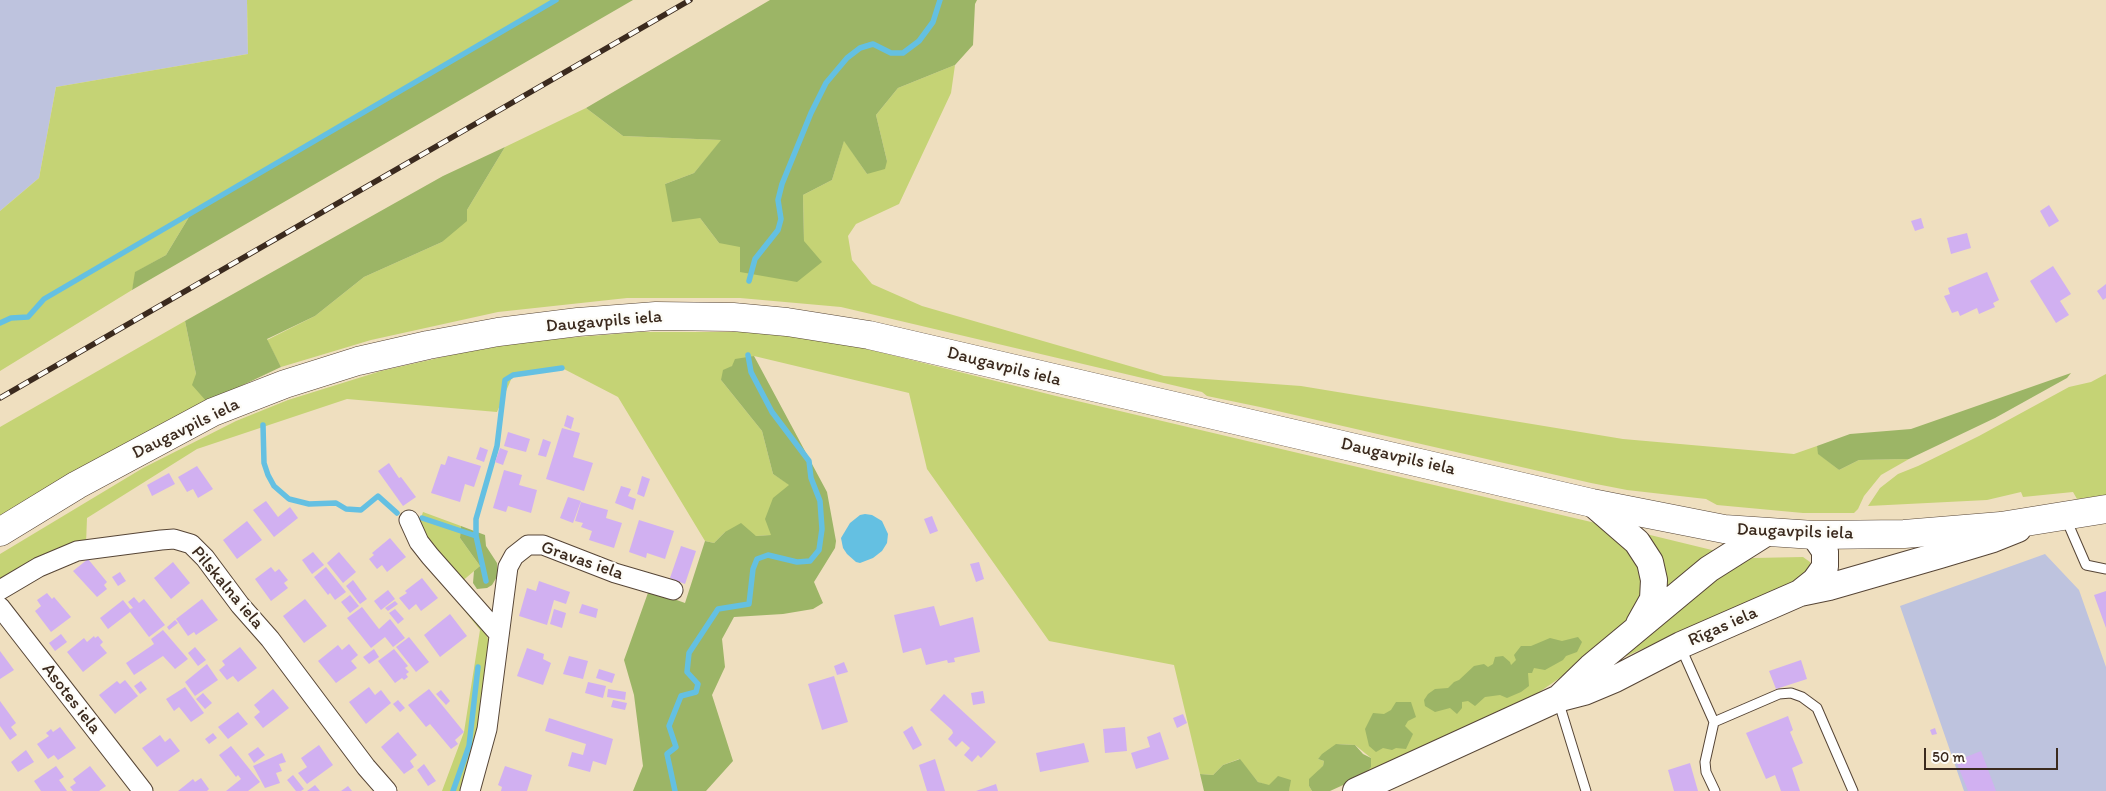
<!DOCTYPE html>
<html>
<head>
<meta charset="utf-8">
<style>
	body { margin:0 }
	#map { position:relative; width:2106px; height:791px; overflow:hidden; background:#efdfbf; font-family:Itim,sans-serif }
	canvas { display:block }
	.scale { position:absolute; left:1924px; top:748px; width:134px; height:22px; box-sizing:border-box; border:2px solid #3b2a1e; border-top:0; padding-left:6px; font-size:15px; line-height:18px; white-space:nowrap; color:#3b2a1e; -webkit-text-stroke:4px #fdfcf7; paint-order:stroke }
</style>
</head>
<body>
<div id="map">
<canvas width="2106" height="791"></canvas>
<div class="scale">50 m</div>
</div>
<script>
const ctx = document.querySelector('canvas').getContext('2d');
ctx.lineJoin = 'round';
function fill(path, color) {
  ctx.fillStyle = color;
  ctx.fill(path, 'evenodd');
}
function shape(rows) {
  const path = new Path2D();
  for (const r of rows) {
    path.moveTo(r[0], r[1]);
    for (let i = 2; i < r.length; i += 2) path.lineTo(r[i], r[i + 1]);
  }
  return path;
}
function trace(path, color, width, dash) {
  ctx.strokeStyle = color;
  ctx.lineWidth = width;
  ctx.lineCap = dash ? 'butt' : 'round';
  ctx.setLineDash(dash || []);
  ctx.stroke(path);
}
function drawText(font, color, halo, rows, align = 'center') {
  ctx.font = font + ' Itim,sans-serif';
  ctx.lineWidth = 4.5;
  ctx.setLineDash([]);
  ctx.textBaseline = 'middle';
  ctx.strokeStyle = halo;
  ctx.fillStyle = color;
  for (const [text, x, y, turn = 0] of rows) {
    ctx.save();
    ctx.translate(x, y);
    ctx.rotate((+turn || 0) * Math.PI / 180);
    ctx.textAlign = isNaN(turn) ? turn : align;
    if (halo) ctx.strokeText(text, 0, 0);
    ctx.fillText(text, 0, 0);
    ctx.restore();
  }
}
const industrial = shape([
	[0,0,247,0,248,54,56,87,39,178,0,211],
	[2045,554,2079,590,2106,667,2106,791,1964,791,1900,606]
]);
const green = shape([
	[247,0,556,0,192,212,166,255,136,272,132,290,0,371,0,211,39,178,56,87,248,54],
	[955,65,951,93,899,204,856,224,848,236,852,260,872,284,922,306,1164,376,1301,386,1623,439,1794,454,1817,446,1819,454,1839,470,1859,460,1909,459,1881,475,1864,496,1858,509,1854,513,1803,513,1717,505,1706,499,1627,490,1591,483,1260,407,1207,396,1202,392,841,307,740,298,627,298,498,312,371,340,281,367,267,340,315,316,364,277,442,242,467,210,505,147,586,108,623,136,722,140,694,173,665,184,700,218,719,243,804,241,803,195,832,180,844,140,867,174,887,161,876,115,898,88],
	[185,321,196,374,207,402,170,419,0,517,0,427],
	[640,332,767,332,839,342,1056,396,1604,525,1639,555,1643,605,1580,664,1535,695,1363,776,1371,758,1355,745,1337,744,1318,759,1324,761,1323,767,1320,769,1309,786,1312,791,1289,791,1290,780,1269,786,1258,782,1239,759,1223,765,1213,775,1200,774,1174,665,1049,641,927,469,909,393,754,356,732,366,721,380,762,431,773,474,790,485,772,535,756,536,725,532,714,543,705,541,618,397,562,368,513,375,497,412,347,399,197,449,87,518,86,544,0,581,0,554,143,468,236,421,288,400,381,371,456,354,529,341],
	[2106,374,2106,495,2077,499,2073,492,2023,497,2021,492,1987,500,1868,506,1880,488,1898,474,1918,466,1979,436,2069,387,2091,382],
	[423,512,461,526,460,538,480,566,460,583,428,546,419,524],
	[1646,534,1716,551,1661,596],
	[1803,557,1810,562,1812,567,1808,576,1622,658,1620,655,1706,584,1745,560,1753,558],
	[463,605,482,626,490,643,487,690,464,791,442,791,464,732,480,630,461,606]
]);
const forest = shape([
	[556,0,633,0,132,290,135,272,166,255,192,212],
	[770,0,977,0,975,4,973,45,955,65,898,88,876,115,887,161,885,169,867,174,844,141,832,180,803,195,804,241,822,262,797,282,740,272,740,247,719,243,700,218,672,222,665,184,694,173,721,140,623,136,586,108],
	[505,147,467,210,467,221,442,242,364,277,315,316,267,339,281,367,207,402,192,385,196,374,185,321,443,176],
	[754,356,827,492,836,541,835,548,814,582,823,603,813,609,783,614,734,617,722,639,725,667,712,695,733,761,706,791,633,791,643,766,634,695,624,660,649,590,685,603,705,541,714,543,725,532,741,523,756,536,771,535,765,519,773,498,789,485,773,474,762,431,721,380,723,370,732,366,735,359],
	[2071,373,2067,378,1995,418,1909,459,1859,460,1839,470,1818,454,1817,446,1850,434,1911,429],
	[461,526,485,535,486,546,497,563,498,575,492,585,487,588,477,589,473,583,474,571,480,566,460,538],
	[1578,637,1582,642,1577,652,1566,656,1563,660,1545,670,1534,668,1532,673,1528,673,1529,686,1521,692,1507,698,1500,695,1485,697,1475,706,1468,701,1462,702,1462,708,1457,714,1450,708,1435,712,1425,706,1424,700,1428,694,1435,689,1448,688,1454,682,1459,680,1474,666,1484,664,1488,667,1493,664,1495,657,1503,656,1510,662,1511,665,1516,660,1514,655,1521,646,1531,646,1550,638,1562,641],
	[1396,702,1411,702,1416,717,1408,721,1405,726,1413,734,1406,749,1396,748,1392,750,1383,748,1376,752,1369,746,1365,729,1373,713,1384,714,1391,710],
	[1336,744,1355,745,1363,754,1371,758,1371,767,1363,776,1330,791,1312,791,1309,786,1309,779,1323,766,1324,761,1318,759,1322,754],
	[1240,759,1258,782,1269,785,1278,776,1291,780,1289,791,1204,791,1200,774,1213,775,1223,765]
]);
const water = shape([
	[865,514,872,515,882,521,888,534,887,543,882,551,873,558,860,563,856,562,847,554,843,548,841,538,850,523,860,515]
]);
const stream = shape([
	[749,281,755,259,778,230,781,219,778,200,782,184,811,113,826,83,847,58,860,48,873,44,891,53,903,53,919,41,933,22,940,0],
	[0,323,11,318,28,317,44,299,556,0],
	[263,425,264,463,268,475,274,486,289,499,309,504,336,503,346,509,361,510,378,496,397,513],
	[422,518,476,536,486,581],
	[476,536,476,519,497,446,505,380,513,375,562,368],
	[453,791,469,746,478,667],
	[675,791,667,754,676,747,669,726,681,696,696,692,698,684,687,672,689,653,718,609,749,604,753,569,757,559,768,555,797,562,810,561,819,550,822,529,820,501,811,478,809,461,772,412,751,372,748,355]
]);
const building = shape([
	[2049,205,2059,221,2049,227,2040,211],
	[1921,218,1924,228,1915,231,1911,221],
	[1967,233,1971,248,1951,254,1947,238],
	[2053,266,2071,294,2060,301,2069,315,2056,323,2030,281],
	[1987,272,1999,300,1993,303,1995,307,1979,314,1977,308,1960,316,1958,311,1952,313,1944,296,1950,294,1948,288],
	[2106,284,2106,298,2103,300,2097,291],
	[567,415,574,418,571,429,564,426],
	[562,428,580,433,573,457,593,463,584,491,546,479],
	[508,432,530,439,526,452,504,446],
	[543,439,551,442,546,457,538,455],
	[480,447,488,450,484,462,476,459],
	[500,448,508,451,503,465,495,462],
	[448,456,481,466,474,487,465,484,460,502,431,493,441,464,445,465],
	[389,463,399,478,401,477,416,497,403,506,378,471],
	[197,466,213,489,198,498,193,489,187,492,178,477],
	[504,470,522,475,519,485,537,490,531,513,508,506,506,512,493,508],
	[169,473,175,484,152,496,147,485],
	[642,476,650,479,644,497,637,494],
	[621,486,631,489,628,496,636,499,633,510,615,503],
	[568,497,581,501,573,523,560,518],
	[266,501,278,517,290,507,298,518,274,537,253,510],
	[581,502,608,510,606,518,622,523,614,548,589,540,592,531,581,527,583,523,575,521],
	[932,516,938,531,930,534,924,519],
	[639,520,674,531,665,559,647,553,646,558,629,552],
	[247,521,262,540,237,559,223,540],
	[390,538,406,557,387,572,382,565,377,569,369,559,374,555,372,553],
	[681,546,696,551,685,584,670,578],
	[313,552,324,565,312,574,302,560],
	[339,552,356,572,343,583,327,563],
	[88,559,107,582,104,585,107,589,97,597,73,571],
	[173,562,190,583,171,599,154,578],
	[979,562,984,579,976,582,970,564],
	[271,567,275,572,279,569,288,580,284,583,288,588,271,601,255,579],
	[326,567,346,592,335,600,330,593,328,595,314,577],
	[120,572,126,581,118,586,112,577],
	[422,578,438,598,421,611,416,604,409,610,399,598,407,593,405,591],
	[353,580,367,599,360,604,346,586],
	[539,581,570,592,566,604,554,600,547,625,519,616,527,588,536,591],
	[388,590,395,599,381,610,374,601],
	[2106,591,2106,628,2094,595],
	[47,593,52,599,54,597,71,617,51,632,35,611,41,606,37,600],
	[350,595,359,606,350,613,341,602],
	[134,597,139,603,144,599,165,625,149,637,130,612,108,629,100,618,123,600,130,609,133,608,128,602],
	[202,599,218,620,196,635,194,632,188,636,176,619],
	[305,599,327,626,304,643,283,616],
	[395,601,398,604,388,611,385,608],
	[582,604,598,609,596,618,579,613],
	[934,606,940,626,973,617,980,652,954,658,955,662,948,663,947,660,926,665,921,648,903,653,894,615],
	[362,607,379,629,390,619,405,638,393,647,385,637,371,648,347,618],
	[395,609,404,619,398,624,389,613],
	[554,609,566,613,562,628,550,624],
	[450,614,467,636,440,657,424,635],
	[175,620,178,623,169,630,167,627],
	[163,630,188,659,175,669,163,656,134,675,126,663,154,644,151,639],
	[61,634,67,642,55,651,49,643],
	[94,636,95,638,98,636,103,642,100,645,107,653,83,672,67,652,84,638,87,642],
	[409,637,429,662,416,672,396,647],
	[349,644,358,655,351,661,357,668,336,683,318,661,338,645,342,650],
	[195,647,206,660,198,666,188,653],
	[240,647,257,668,238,682,233,676,227,680,219,670,225,665,222,661],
	[527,648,544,654,543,659,551,663,543,685,517,676],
	[374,649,379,657,369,664,363,657],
	[394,649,408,666,405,668,409,672,406,674,408,677,404,680,402,678,395,683,378,661],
	[0,651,14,670,0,679],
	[569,656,588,661,583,679,563,674],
	[1801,660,1807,679,1776,689,1769,671],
	[844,662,848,672,837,675,834,666],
	[207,664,218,680,195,696,185,682],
	[599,669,615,674,612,683,596,678],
	[834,676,848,722,822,730,808,684],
	[125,680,138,696,115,714,99,695,117,681,120,684],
	[141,681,147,689,140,694,134,686],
	[588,682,606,686,603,698,585,693],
	[185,687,204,713,191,722,179,707,174,711,166,699],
	[369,687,375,695,381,690,391,703,366,724,349,702],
	[273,689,289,708,263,728,254,717,260,712,254,705],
	[429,689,464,732,455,740,458,744,451,749,430,724,426,727,408,705],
	[608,689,626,692,625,700,607,697],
	[441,690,450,701,446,705,436,694],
	[983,691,985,703,973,705,971,693],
	[203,693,212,703,205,709,196,699],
	[944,694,996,742,981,758,978,755,972,762,964,755,970,748,962,741,956,747,948,739,953,733,952,730,930,710],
	[398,700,405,708,400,712,393,704],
	[613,700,627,703,625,710,611,707],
	[0,701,16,723,11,727,17,735,10,740,0,726],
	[238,712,248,724,228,739,218,727],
	[1183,714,1187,723,1177,728,1173,718],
	[1788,716,1793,730,1790,732,1803,763,1792,768,1800,791,1781,791,1775,775,1766,779,1746,733],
	[549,718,613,739,606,765,593,761,590,772,568,766,572,752,583,755,586,744,545,731],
	[912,726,922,745,913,750,903,732],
	[60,727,76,748,58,760,54,755,48,759,37,744,49,736,46,733,51,729,53,732],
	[1125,727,1127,751,1105,753,1103,729],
	[1935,728,1937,734,1932,735,1930,730],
	[398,732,417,755,410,761,414,767,404,774,381,747],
	[1160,732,1169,759,1136,769,1131,753,1150,747,1147,737],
	[213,733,217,738,209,744,205,739],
	[160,735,165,742,170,738,180,751,157,767,142,748],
	[1084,743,1089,762,1040,772,1036,753],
	[319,745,333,765,307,784,298,773,307,767,301,758],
	[231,746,260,782,248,791,226,791,241,779,238,775,236,777,219,755],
	[258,747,265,755,254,763,248,754],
	[26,750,34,762,18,772,11,762],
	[1981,751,1996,791,1968,791,1956,761],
	[282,753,286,762,279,764,282,771,276,773,280,783,265,788,253,766],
	[935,759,945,791,927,791,919,765],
	[1690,763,1698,791,1674,791,1668,770],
	[424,764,436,781,428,786,417,770],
	[56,766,64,777,59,780,67,791,41,791,34,781],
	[90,766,106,786,99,791,73,791,70,787,76,783,73,779],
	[505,766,532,775,527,791,501,791,502,787,498,785],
	[293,775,304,789,301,791,296,791,287,780],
	[201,778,209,789,207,791,178,791,193,779,195,782],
	[996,784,998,791,976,791],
	[315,785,320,791,307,791],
	[348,786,352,791,341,791]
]);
const lane = shape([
	[2066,519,2086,565,2106,569],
	[1681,648,1714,722,1705,762,1706,772,1715,791],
	[1558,700,1586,791],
	[1714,722,1779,694,1791,693,1802,697,1817,708,1853,791]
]);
const street = shape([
	[409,520,419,542,430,556,499,634],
	[0,590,39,567,77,551,161,540,174,539,191,544,205,558,240,605,270,639,366,767,387,791],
	[0,607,143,791],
	[470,791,487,729,508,567,514,556,528,545,543,545,615,573,673,590]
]);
const secondary = shape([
	[1592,503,1637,542,1650,562,1654,580,1653,599,1639,624],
	[1800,593,1815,581,1825,567,1825,551,1814,535],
	[1560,697,1591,667,1709,569,1766,533],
	[1356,791,1557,699,1584,692,1615,679,1681,645,1800,593,1829,587,1940,555,1993,539,2018,529]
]);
const highway = shape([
	[0,532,77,485,213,412,285,384,358,361,428,345,498,332,578,322,656,316,733,317,787,322,869,335,1592,503,1724,529,1814,535,1904,534,2001,526,2106,509]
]);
const rail = shape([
	[0,398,690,0]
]);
const streetNames = [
	["Daugavpils iela",604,322,-5],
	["Daugavpils iela",1004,367,14],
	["Daugavpils iela",186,429,-26],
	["Daugavpils iela",1398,457,13],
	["Daugavpils iela",1795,532,2],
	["Gravas iela",582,561,19],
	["Pilskalna iela",227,588,50],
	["Rīgas iela",1723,627,-24],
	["Asotes iela",71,699,52]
];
fill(industrial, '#bec3de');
fill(green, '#c5d375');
fill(forest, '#9cb566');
fill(water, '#64c0e2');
trace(stream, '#64c0e2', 5.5);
fill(building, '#d1b0f1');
trace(lane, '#564536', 11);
trace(street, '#564536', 21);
trace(secondary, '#564536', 28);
trace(highway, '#564536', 29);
trace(lane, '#fff', 9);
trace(street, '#fff', 19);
trace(secondary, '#fff', 26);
trace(highway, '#fff', 28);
trace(rail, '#3b2a1e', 5.5);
trace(rail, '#fdfcf7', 4, [11]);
drawText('18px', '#3b2a1e', '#fdfcf7', streetNames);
</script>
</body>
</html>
